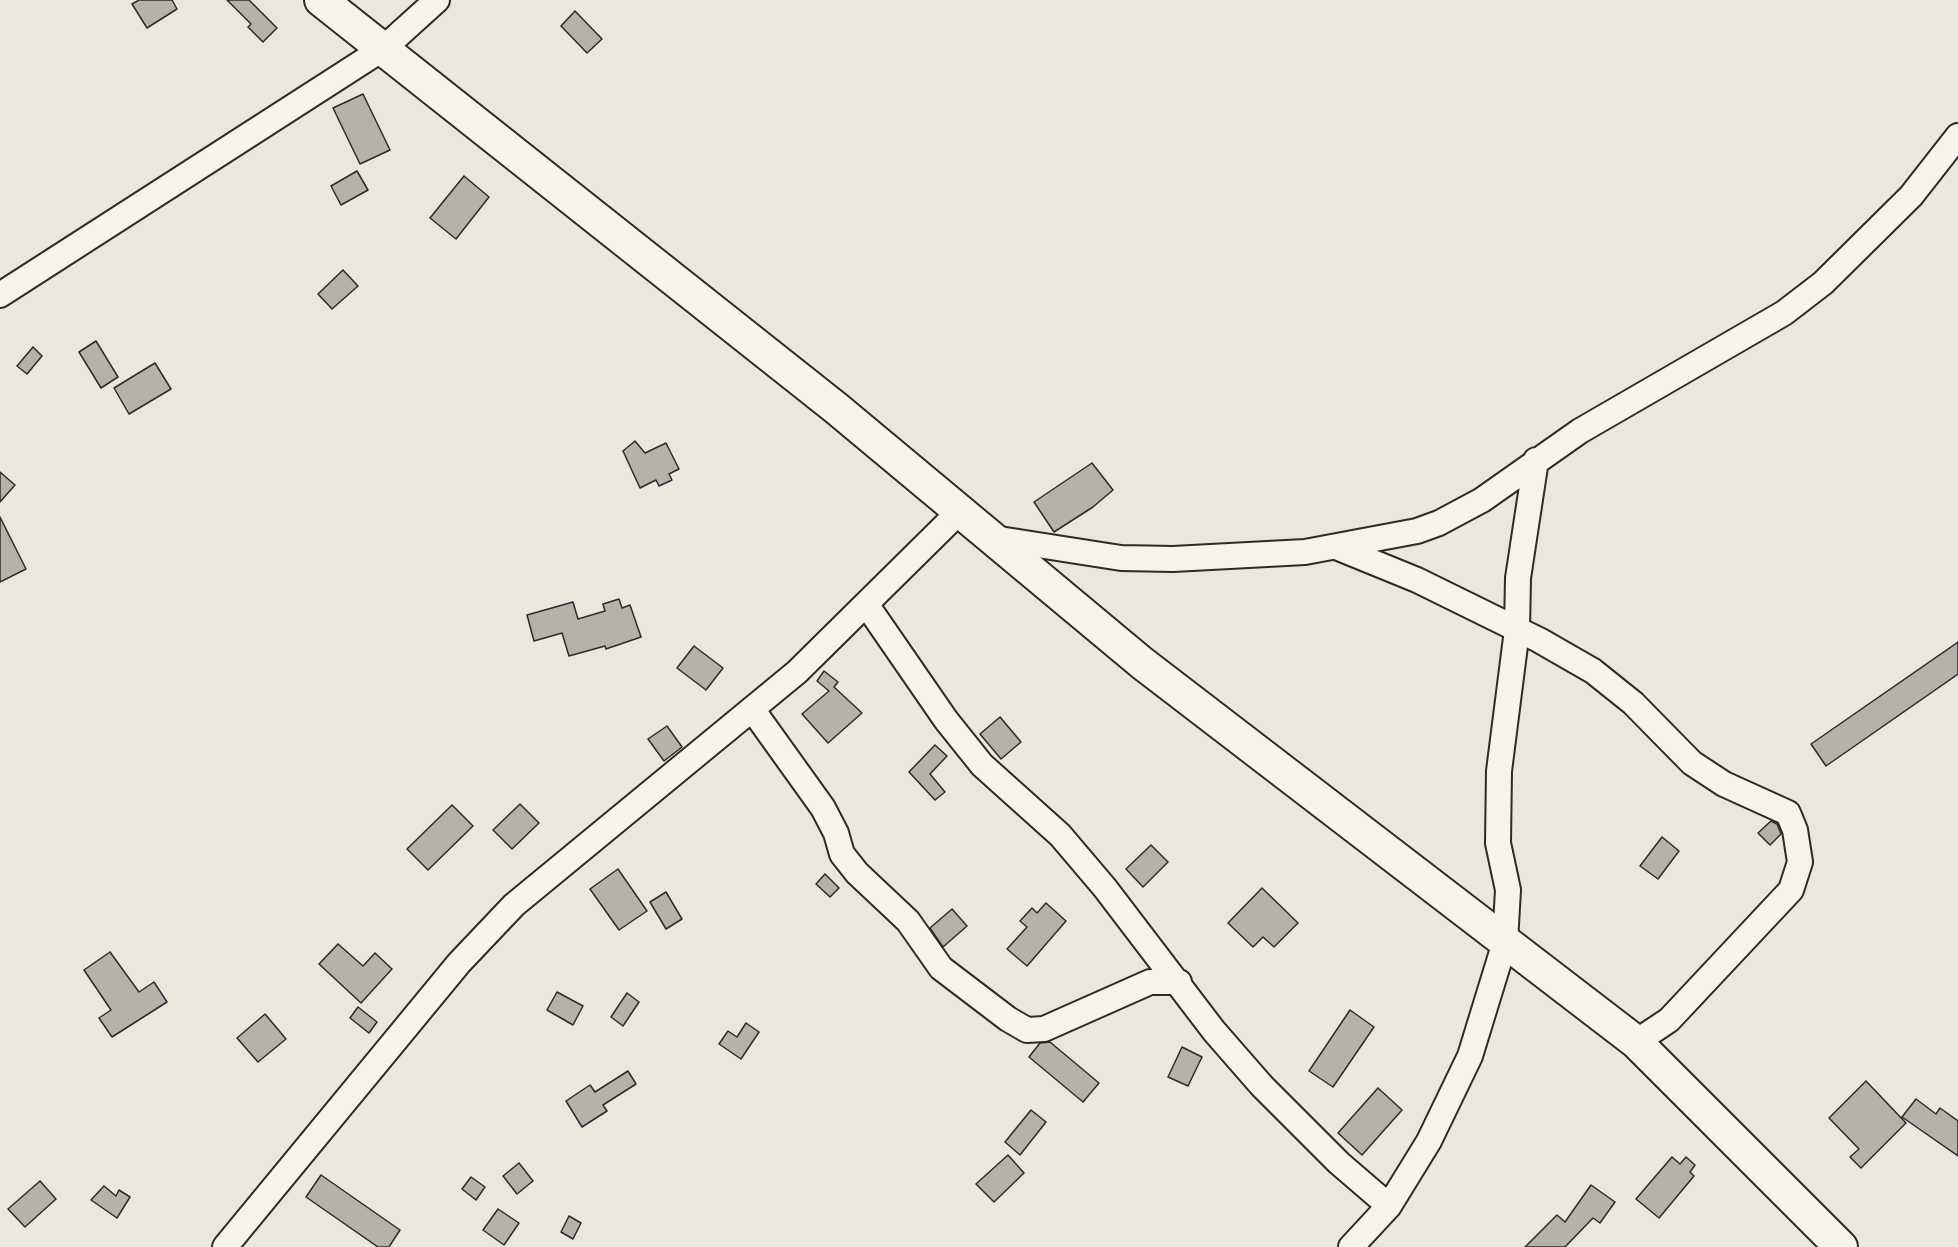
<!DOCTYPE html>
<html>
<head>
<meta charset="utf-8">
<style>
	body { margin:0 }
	canvas { display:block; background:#ebe7dd }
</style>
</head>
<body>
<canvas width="1958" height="1247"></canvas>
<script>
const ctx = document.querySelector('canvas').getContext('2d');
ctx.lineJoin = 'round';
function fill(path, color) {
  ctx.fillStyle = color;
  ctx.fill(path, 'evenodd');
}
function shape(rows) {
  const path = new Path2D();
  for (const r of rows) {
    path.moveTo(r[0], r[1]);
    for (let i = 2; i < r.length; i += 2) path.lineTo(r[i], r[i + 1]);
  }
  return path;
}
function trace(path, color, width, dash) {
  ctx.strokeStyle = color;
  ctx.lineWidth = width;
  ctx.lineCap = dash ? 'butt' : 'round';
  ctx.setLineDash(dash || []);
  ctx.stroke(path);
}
const building = shape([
	[139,0,172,0,177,9,147,28,132,4,139,0],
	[227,0,249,0,277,28,263,42,248,27,251,24,227,0],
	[575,11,602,39,587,53,561,26,575,11],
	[363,94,390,150,360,164,333,108,363,94],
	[357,171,368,190,341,205,331,186,357,171],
	[464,176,489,197,456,239,430,218,464,176],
	[343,270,358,286,332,309,318,294,343,270],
	[96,341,118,377,101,388,79,352,96,341],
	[33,347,42,356,27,374,17,366,33,347],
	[155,363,171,389,129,414,114,388,155,363],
	[635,441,645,453,666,443,679,469,669,474,672,480,659,486,656,480,640,488,623,451,635,441],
	[1092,463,1113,490,1093,507,1054,532,1034,502,1092,463],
	[0,472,15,485,0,502,0,472],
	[0,517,26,569,0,582,0,517],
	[619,599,622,608,630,605,641,637,606,649,605,646,569,656,562,633,534,641,527,615,573,602,578,619,605,611,603,604,619,599],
	[1958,642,1958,674,1826,766,1811,744,1958,642],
	[694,646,723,668,706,690,677,668,694,646],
	[824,671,838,682,834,687,862,713,828,743,802,714,829,691,817,681,824,671],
	[1000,717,1021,742,1001,759,980,734,1000,717],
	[667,726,682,747,664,761,648,739,667,726],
	[935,745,947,756,930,774,945,792,935,800,909,772,935,745],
	[520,804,539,823,512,849,493,830,520,804],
	[452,805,473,826,428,870,407,849,452,805],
	[1771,821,1777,824,1781,834,1770,845,1758,833,1771,821],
	[1662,837,1679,851,1658,879,1640,866,1662,837],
	[1151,845,1168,862,1143,887,1126,869,1151,845],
	[618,869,647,911,619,930,590,889,618,869],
	[825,874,839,888,830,897,816,884,825,874],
	[1262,888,1298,923,1274,947,1263,937,1253,947,1228,923,1262,888],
	[666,892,682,919,666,929,650,902,666,892],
	[1046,903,1066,921,1027,966,1007,949,1027,927,1020,921,1032,908,1037,913,1046,903],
	[952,909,967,926,943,947,930,928,952,909],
	[338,944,363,966,375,953,392,969,361,1003,319,964,338,944],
	[110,952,139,992,154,982,167,1002,112,1037,99,1018,111,1010,84,970,110,952],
	[557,992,583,1006,573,1025,547,1010,557,992],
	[627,993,639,1002,623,1026,611,1017,627,993],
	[358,1007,377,1022,369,1033,350,1018,358,1007],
	[1350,1010,1374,1027,1333,1087,1309,1071,1350,1010],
	[265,1014,286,1039,258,1062,237,1038,265,1014],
	[746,1023,759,1032,741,1059,719,1044,728,1031,737,1037,746,1023],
	[1050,1042,1099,1083,1083,1102,1029,1057,1040,1043,1050,1042],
	[1182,1047,1202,1057,1188,1086,1168,1077,1182,1047],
	[628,1071,636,1084,603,1105,607,1111,582,1127,566,1101,590,1085,595,1092,628,1071],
	[1866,1081,1906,1123,1861,1168,1850,1157,1859,1149,1829,1118,1866,1081],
	[1378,1088,1402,1110,1362,1155,1338,1133,1378,1088],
	[1916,1099,1936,1114,1940,1108,1958,1121,1958,1156,1902,1117,1916,1099],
	[1031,1110,1046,1122,1020,1155,1005,1142,1031,1110],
	[1008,1155,1024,1173,994,1202,976,1184,1008,1155],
	[1672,1157,1680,1164,1686,1157,1695,1165,1690,1172,1694,1176,1659,1218,1636,1199,1672,1157],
	[519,1163,533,1181,517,1194,503,1176,519,1163],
	[321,1175,400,1230,389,1247,378,1247,306,1197,321,1175],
	[471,1177,485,1187,476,1200,462,1189,471,1177],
	[40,1181,56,1199,25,1227,8,1209,40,1181],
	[1591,1185,1615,1202,1600,1223,1593,1218,1565,1247,1525,1247,1557,1215,1565,1222,1591,1185],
	[104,1186,116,1196,119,1190,130,1197,117,1218,91,1200,104,1186],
	[498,1209,519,1223,504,1245,483,1230,498,1209],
	[569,1216,581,1223,573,1239,561,1232,569,1216]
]);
const minor = shape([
	[0,295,384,48,437,0],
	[993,538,1121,558,1173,559,1305,552,1417,531,1439,523,1482,500,1580,431,1784,313,1823,283,1911,196,1958,136],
	[1336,547,1417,580,1539,640,1593,671,1633,703,1692,763,1724,784,1788,813,1795,830,1800,862,1791,890,1669,1020,1636,1042],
	[866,604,946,720,982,765,1060,835,1105,888,1214,1031,1262,1086,1339,1163,1389,1206],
	[752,709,823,808,836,833,842,854,857,873,908,921,941,968,1008,1019,1027,1030,1044,1029,1150,982,1179,982],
	[225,1247,459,963,514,905,797,672,960,511],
	[1351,1247,1389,1206,1429,1141,1470,1056,1505,942,1508,890,1498,843,1499,771,1517,630,1518,578,1536,460]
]);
const major = shape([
	[321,0,836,408,1142,663,1636,1042,1841,1247]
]);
fill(building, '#b5b2ab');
trace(building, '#2b2b2b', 1.5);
trace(minor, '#2b2b2b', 28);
trace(major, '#2b2b2b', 36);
trace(minor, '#f7f3e8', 24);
trace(major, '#f7f3e8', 32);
</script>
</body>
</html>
